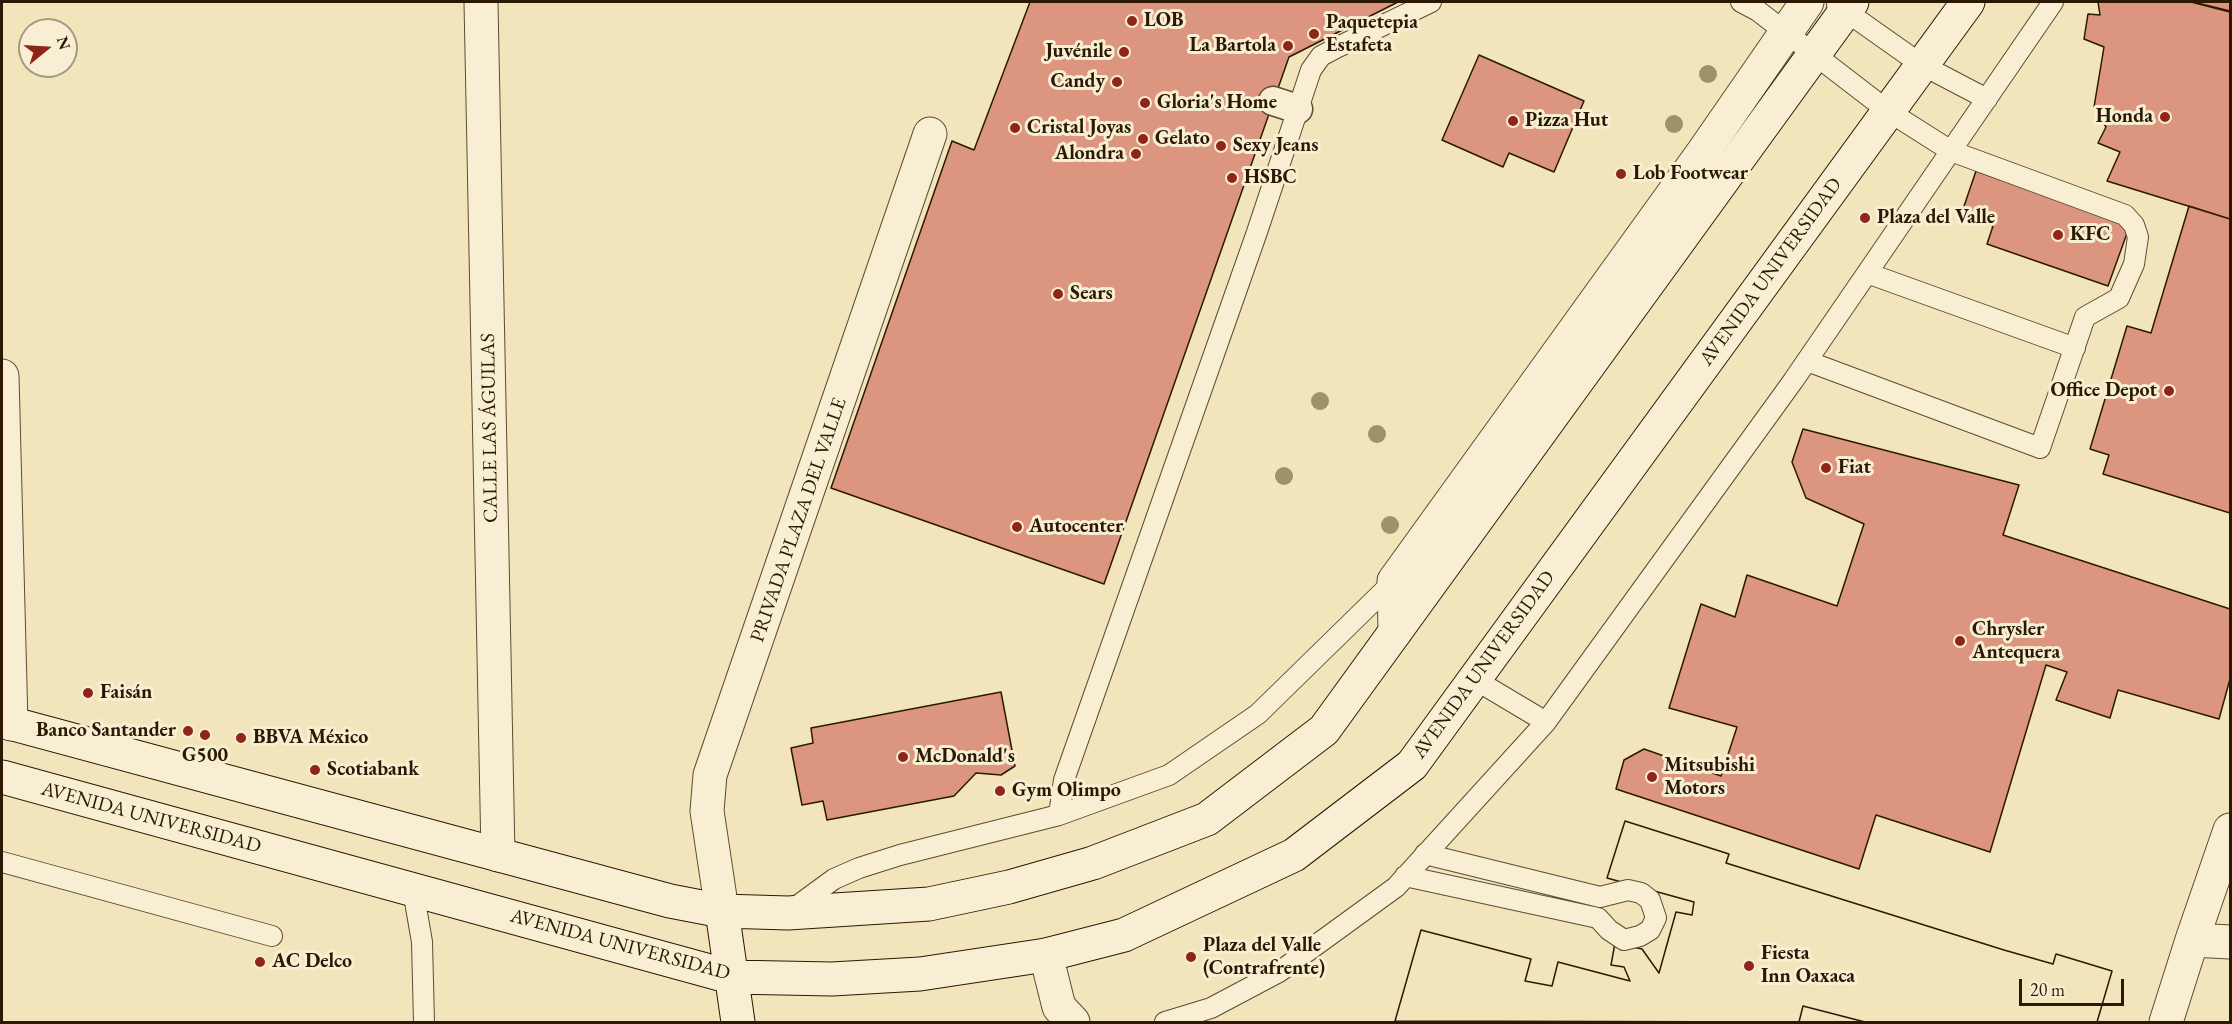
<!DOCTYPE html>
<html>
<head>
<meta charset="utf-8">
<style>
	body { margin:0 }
	#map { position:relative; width:2232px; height:1024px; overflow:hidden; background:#f2e5bb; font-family:"EB Garamond",serif }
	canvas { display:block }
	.frame { position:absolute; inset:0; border:3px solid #2b1903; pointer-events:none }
	.north { position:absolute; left:18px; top:18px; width:60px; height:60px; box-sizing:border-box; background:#f7eed3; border:2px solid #a59980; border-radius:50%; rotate:72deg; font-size:16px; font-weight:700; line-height:24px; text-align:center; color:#2b1903 }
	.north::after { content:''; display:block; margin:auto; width:21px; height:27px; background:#8f2418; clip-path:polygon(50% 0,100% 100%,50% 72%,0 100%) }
	.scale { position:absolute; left:2019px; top:979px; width:105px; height:27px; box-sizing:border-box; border:3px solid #2b1903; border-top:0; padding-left:8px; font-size:18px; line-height:21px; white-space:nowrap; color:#2b1903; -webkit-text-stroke:4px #f7eed3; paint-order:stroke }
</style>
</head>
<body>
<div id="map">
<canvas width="2232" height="1024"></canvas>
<div class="frame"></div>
<div class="north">N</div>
<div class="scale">20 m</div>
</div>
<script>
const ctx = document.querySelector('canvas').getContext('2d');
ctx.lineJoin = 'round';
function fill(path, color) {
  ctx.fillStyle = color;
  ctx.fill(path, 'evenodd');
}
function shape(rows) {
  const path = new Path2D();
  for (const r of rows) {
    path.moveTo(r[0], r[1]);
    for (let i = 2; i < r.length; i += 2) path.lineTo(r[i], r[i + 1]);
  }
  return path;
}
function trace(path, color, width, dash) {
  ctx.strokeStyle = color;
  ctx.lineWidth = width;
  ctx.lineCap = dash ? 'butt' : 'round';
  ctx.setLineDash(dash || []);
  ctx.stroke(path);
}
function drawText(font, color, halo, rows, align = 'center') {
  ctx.font = font + ' "EB Garamond",serif';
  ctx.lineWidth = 6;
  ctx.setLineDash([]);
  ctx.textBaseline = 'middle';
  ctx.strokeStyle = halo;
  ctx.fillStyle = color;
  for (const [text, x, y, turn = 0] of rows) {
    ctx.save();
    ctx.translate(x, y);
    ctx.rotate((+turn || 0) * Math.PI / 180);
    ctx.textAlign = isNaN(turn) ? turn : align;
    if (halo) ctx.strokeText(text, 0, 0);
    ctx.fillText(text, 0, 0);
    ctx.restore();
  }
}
const building = shape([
	[1030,2,1398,2,1289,57,1104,584,831,488,952,141,974,150,1030,2],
	[2098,2,2191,2,2230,12,2230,219,2107,181,2120,152,2098,143,2106,127,2094,107,2104,47,2084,39,2088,14,2100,15,2098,2],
	[2193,2,2230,2,2230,11,2193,2],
	[1479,55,1584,101,1554,172,1509,153,1503,167,1442,140,1479,55],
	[1976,171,2130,225,2108,286,1987,244,1993,226,1961,215,1976,171],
	[2189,206,2230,219,2230,513,2103,474,2109,455,2090,449,2127,326,2151,333,2189,206],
	[1803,429,2019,485,2003,535,2230,609,2230,679,2219,719,2118,690,2110,718,2056,700,2067,672,2046,665,1990,852,1876,815,1859,869,1616,789,1624,760,1644,749,1721,776,1737,727,1669,708,1701,604,1735,617,1747,575,1837,606,1864,524,1806,498,1792,462,1803,429],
	[1001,692,1015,766,1001,775,976,773,954,796,827,820,823,801,802,805,791,748,813,743,811,728,1001,692],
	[1625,821,1729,854,1726,863,2004,950,2053,964,2056,954,2112,971,2097,1022,1865,1022,1803,1006,1799,1022,1395,1021,1421,930,1531,959,1525,981,1552,986,1558,962,1630,981,1624,967,1611,965,1615,943,1642,949,1659,973,1676,912,1692,915,1694,902,1607,878,1625,821],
	[1625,821,1729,854,1726,863,2004,950,2053,964,2056,954,2112,971,2097,1022,1865,1022,1803,1006,1799,1022,1395,1021,1421,930,1531,959,1525,981,1552,986,1558,962,1630,981,1624,967,1611,965,1615,943,1642,949,1659,973,1676,912,1692,915,1694,902,1607,878,1625,821]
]);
const service = shape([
	[1741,2,1758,11,1888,111,1951,151,2125,215,2134,225,2138,237,2134,264,2119,298,2085,317,2040,448,1807,361],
	[1837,5,1922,65,1987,99],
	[1867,273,2075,348],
	[1474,679,1546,722],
	[1059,815,1169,775,1258,714,1394,581],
	[2,862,272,936],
	[1405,876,1598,918,1609,930,1624,940,1640,936,1650,930,1656,918,1650,900,1641,893,1628,890,1600,897,1425,854],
	[413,890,422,942,424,1022],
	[793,909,834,879,859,868,900,855,1059,815,1064,780,1257,232,1311,70,1321,56,1338,47,1431,2],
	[1165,1022,1211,1008,1279,972,1396,887,1546,722,1793,381,2053,2]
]);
const pedestrian = shape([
	[1273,101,1298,109]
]);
const minor = shape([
	[481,2,498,855],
	[2,376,11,724],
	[1395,632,1394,581,1704,151,1807,2],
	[722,911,707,811,710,775,930,134],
	[2192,940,2230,942],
	[1046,955,1059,1007,1073,1022],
	[2166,1022,2192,940,2230,830]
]);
const secondary = shape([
	[2,721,670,901,722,911,788,913,929,904,1009,887,1093,863,1207,819,1324,730,1852,2],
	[2,777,731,977,832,979,920,974,1046,955,1124,935,1294,855,1412,765,1968,2],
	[722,911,738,1022]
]);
const trees = [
	[1708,74],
	[1674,124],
	[1320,401],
	[1377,434],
	[1284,476],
	[1390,525]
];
const markers = [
	[1132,21,6,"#8f2418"],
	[1314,34,6,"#8f2418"],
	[1288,46,6,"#8f2418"],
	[1124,52,6,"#8f2418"],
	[1117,82,6,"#8f2418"],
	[1145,103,6,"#8f2418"],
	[2165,117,6,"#8f2418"],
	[1513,121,6,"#8f2418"],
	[1015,128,6,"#8f2418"],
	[1143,139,6,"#8f2418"],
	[1221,146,6,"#8f2418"],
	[1136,154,6,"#8f2418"],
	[1621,174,6,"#8f2418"],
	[1232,178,6,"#8f2418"],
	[1865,218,6,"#8f2418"],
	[2058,235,6,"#8f2418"],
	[1058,294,6,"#8f2418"],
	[2169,391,6,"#8f2418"],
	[1826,468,6,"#8f2418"],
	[1017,527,6,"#8f2418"],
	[1960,641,6,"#8f2418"],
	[88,693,6,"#8f2418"],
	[188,731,6,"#8f2418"],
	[205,735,6,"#8f2418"],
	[241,738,6,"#8f2418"],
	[903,757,6,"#8f2418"],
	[315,770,6,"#8f2418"],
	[1652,777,6,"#8f2418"],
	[1000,791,6,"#8f2418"],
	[1191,957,6,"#8f2418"],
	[260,962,6,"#8f2418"],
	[1749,966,6,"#8f2418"]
];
const poiNames = [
	["LOB",1144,21],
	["Paquetepia",1326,23],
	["Estafeta",1326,46],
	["La Bartola",1276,46,"right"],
	["Juvénile",1112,52,"right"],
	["Candy",1105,82,"right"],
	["Gloria's Home",1157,103],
	["Honda",2153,117,"right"],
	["Pizza Hut",1525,121],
	["Cristal Joyas",1027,128],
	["Gelato",1155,139],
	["Sexy Jeans",1233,146],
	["Alondra",1124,154,"right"],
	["Lob Footwear",1633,174],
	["HSBC",1244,178],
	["Plaza del Valle",1877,218],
	["KFC",2070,235],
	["Sears",1070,294],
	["Office Depot",2157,391,"right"],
	["Fiat",1838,468],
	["Autocenter",1029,527],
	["Chrysler",1972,630],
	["Antequera",1972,653],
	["Faisán",100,693],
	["Banco Santander",176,731,"right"],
	["BBVA México",253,738],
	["G500",205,756,"center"],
	["McDonald's",915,757],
	["Mitsubishi",1664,766],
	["Motors",1664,789],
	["Scotiabank",327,770],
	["Gym Olimpo",1012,791],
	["Plaza del Valle",1203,946],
	["(Contrafrente)",1203,969],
	["Fiesta",1761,954],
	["Inn Oaxaca",1761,977],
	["AC Delco",272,962]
];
const streetNames = [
	["AVENIDA UNIVERSIDAD",1771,272,-54],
	["CALLE LAS ÁGUILAS",490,428,-91],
	["PRIVADA PLAZA DEL VALLE",799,520,-71],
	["AVENIDA UNIVERSIDAD",1484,665,-54],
	["AVENIDA UNIVERSIDAD",151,818,15],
	["AVENIDA UNIVERSIDAD",620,945,15]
];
fill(building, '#dc967f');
trace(building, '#2b1903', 1.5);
trace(service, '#5d4c31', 22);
trace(pedestrian, '#5d4c31', 31);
trace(minor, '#5d4c31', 35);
trace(secondary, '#2b1903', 35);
trace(service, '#f7eed3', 20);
trace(pedestrian, '#f7eed3', 28);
trace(minor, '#f7eed3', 33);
trace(secondary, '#f7eed3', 33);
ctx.fillStyle = '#9e916c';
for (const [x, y] of trees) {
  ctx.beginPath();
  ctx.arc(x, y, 9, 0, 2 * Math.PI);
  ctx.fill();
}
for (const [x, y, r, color] of markers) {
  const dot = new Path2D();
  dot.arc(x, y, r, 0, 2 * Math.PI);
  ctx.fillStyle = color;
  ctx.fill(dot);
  trace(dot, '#f7eed3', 2);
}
drawText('bold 20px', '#2b1903', '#f7eed3', poiNames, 'left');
drawText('20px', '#2b1903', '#f7eed3', streetNames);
</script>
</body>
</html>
